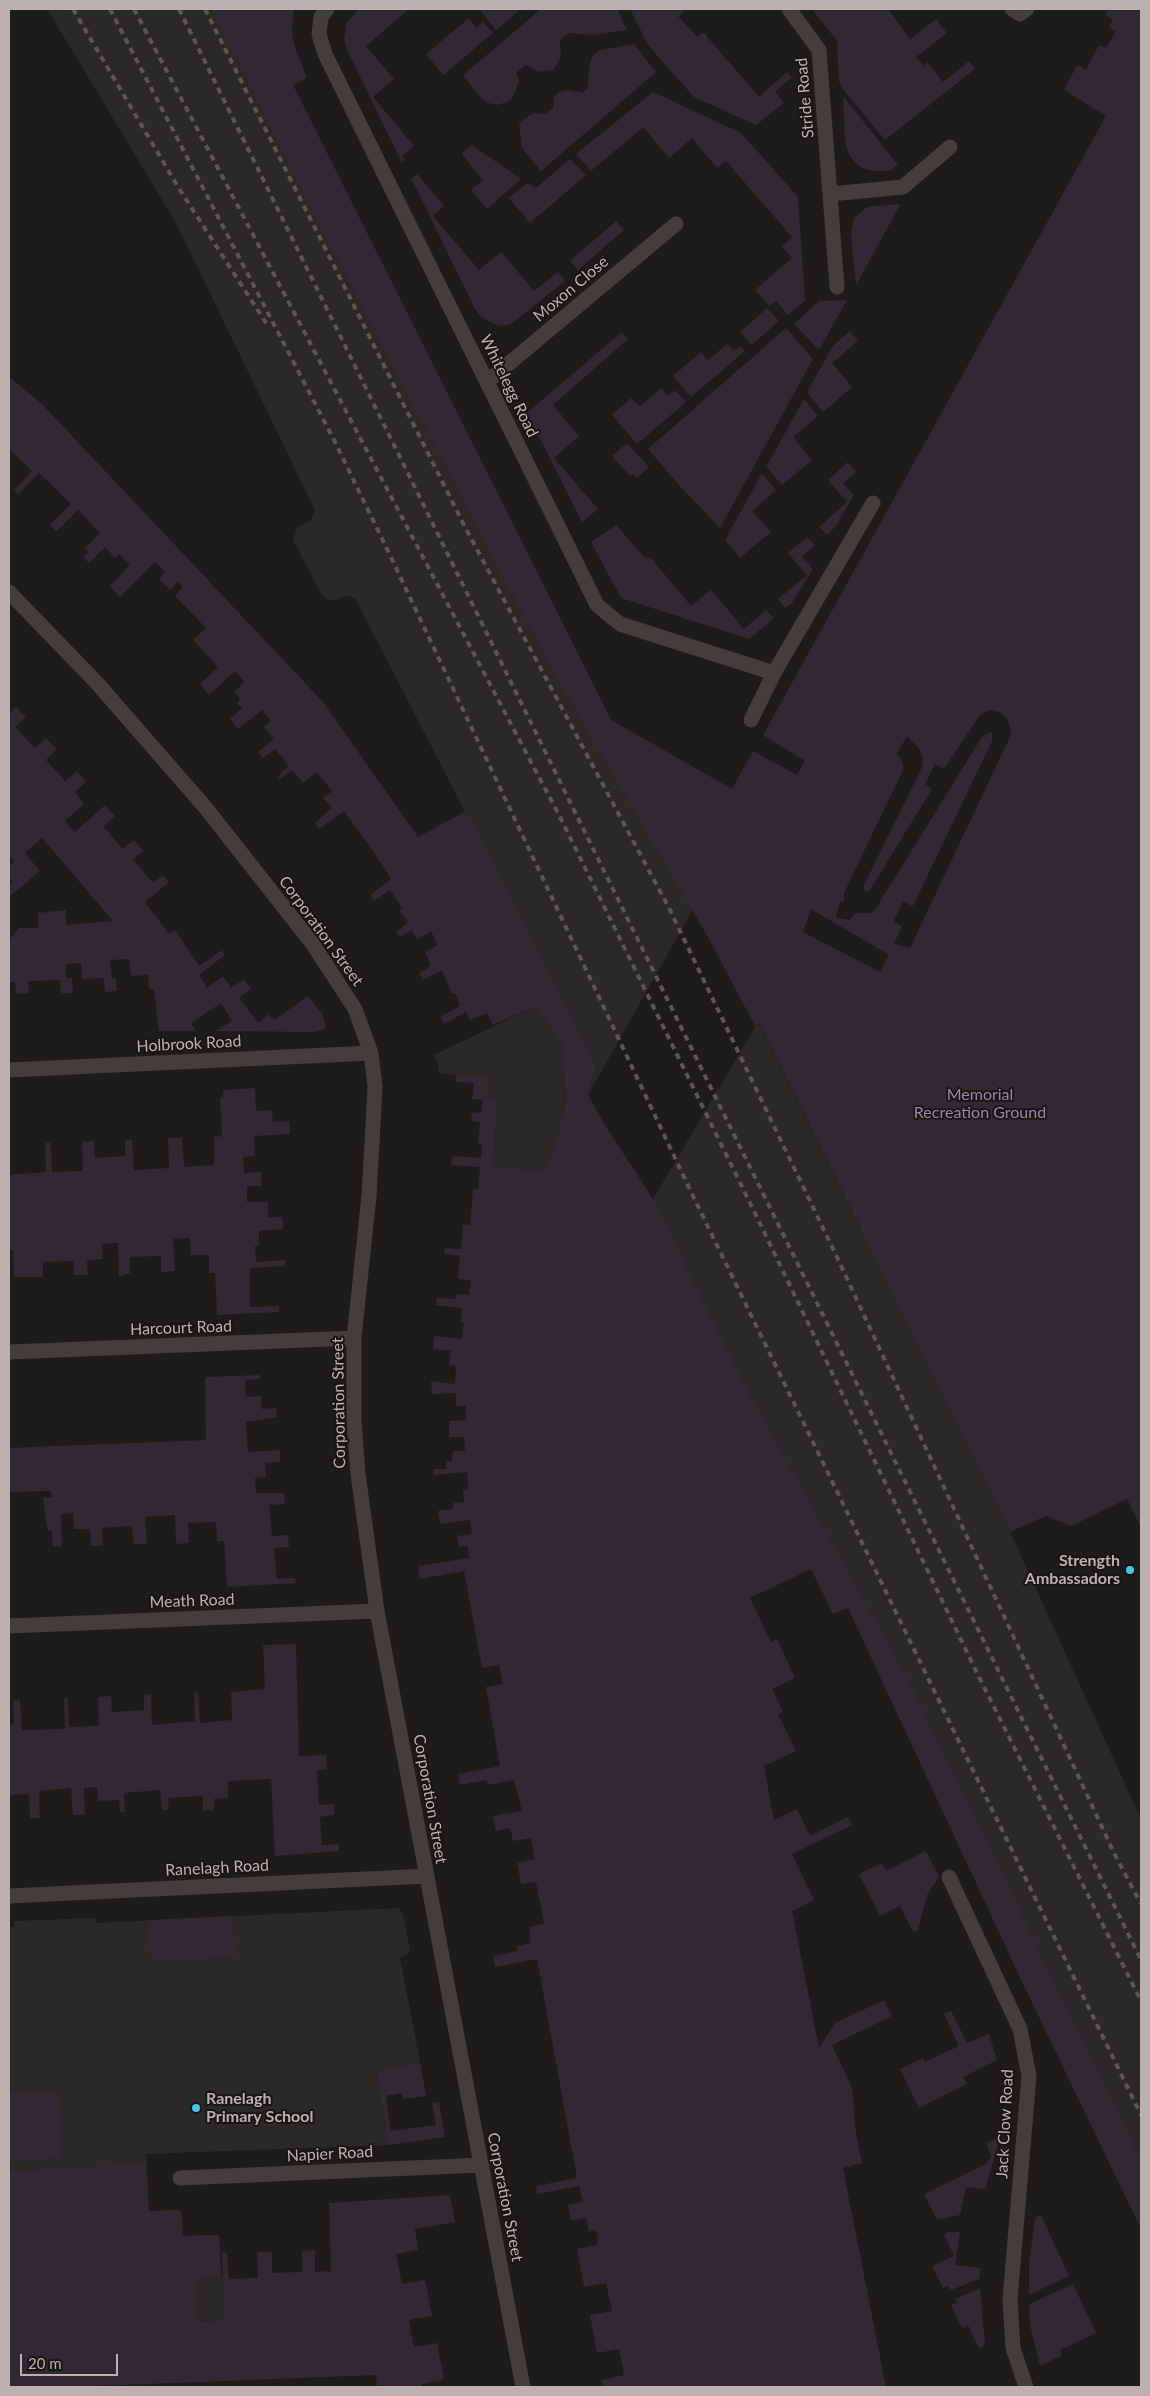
<!DOCTYPE html>
<html>
<head>
<meta charset="utf-8">
<style>
	body { margin:0 }
	#map { position:relative; width:1150px; height:2396px; overflow:hidden; background:#1d1c1b; font-family:Lato,sans-serif }
	canvas { display:block }
	.frame { position:absolute; inset:0; border:10px solid #bcb1ae; pointer-events:none }
	.scale { position:absolute; left:20px; top:2354px; width:98px; height:22px; box-sizing:border-box; border:2px solid #bcb1ae; border-top:0; padding-left:6px; font-size:15px; line-height:18px; white-space:nowrap; color:#bcb1ae; -webkit-text-stroke:4px #181716; paint-order:stroke }
</style>
</head>
<body>
<div id="map">
<canvas width="1150" height="2396"></canvas>
<div class="frame"></div>
<div class="scale">20 m</div>
</div>
<script>
const ctx = document.querySelector('canvas').getContext('2d');
ctx.lineJoin = 'round';
function fill(path, color) {
  ctx.fillStyle = color;
  ctx.fill(path, 'evenodd');
}
function shape(rows) {
  const path = new Path2D();
  for (const r of rows) {
    path.moveTo(r[0], r[1]);
    for (let i = 2; i < r.length; i += 2) path.lineTo(r[i], r[i + 1]);
  }
  return path;
}
function trace(path, color, width, dash) {
  ctx.strokeStyle = color;
  ctx.lineWidth = width;
  ctx.lineCap = dash ? 'butt' : 'round';
  ctx.setLineDash(dash || []);
  ctx.stroke(path);
}
function drawText(font, color, halo, rows, align = 'center') {
  ctx.font = font + ' Lato,sans-serif';
  ctx.lineWidth = 4;
  ctx.setLineDash([]);
  ctx.textBaseline = 'middle';
  ctx.strokeStyle = halo;
  ctx.fillStyle = color;
  for (const [text, x, y, turn = 0] of rows) {
    ctx.save();
    ctx.translate(x, y);
    ctx.rotate((+turn || 0) * Math.PI / 180);
    ctx.textAlign = isNaN(turn) ? turn : align;
    if (halo) ctx.strokeText(text, 0, 0);
    ctx.fillText(text, 0, 0);
    ctx.restore();
  }
}
const built = shape([
	[47,9,254,9,611,720,732,789,692,911,588,1095,596,1066,355,598,346,596,330,601,322,595,293,540,297,528,310,521,315,510,176,223],
	[536,1006,563,1047,566,1105,546,1171,493,1165,498,1100,488,1099,488,1076,439,1074,438,1064,434,1055],
	[758,1022,1010,1532,1141,1819,1141,2160,911,1684,750,1394,653,1199],
	[398,1908,403,1914,410,1952,400,1958,420,2062,377,2071,388,2145,146,2154,149,2211,181,2210,183,2236,219,2235,221,2276,223,2276,224,2320,9,2327,9,1927,14,1927,14,1921,95,1918,96,1923]
]);
const green = shape([
	[212,9,294,9,292,29,294,45,307,78,293,85,611,720,732,789,753,751,797,775,805,761,763,735,1106,116,1064,90,1077,65,1086,70,1099,45,1106,48,1116,31,1109,27,1113,19,1105,15,1108,9,1141,9,1141,1527,1127,1499,1071,1526,1046,1516,1010,1532,759,1023,755,1026,709,939,550,665,321,228],
	[989,710,1000,712,1007,718,1011,730,1009,739,910,948,894,944,902,926,893,922,903,902,913,906,992,741,993,734,991,732,982,737,876,908,871,913,855,913,850,920,836,918,839,903,844,901,844,893,904,768,901,758,897,754,907,736,921,751,923,759,922,767,863,887,865,892,870,890,932,789,925,784,935,764,944,769,980,715],
	[811,909,889,955,880,972,803,932],
	[359,9,409,9,366,46,394,79,373,97,414,146,402,156,405,160,402,163,347,50,344,39,347,22],
	[479,9,521,9,496,30],
	[541,9,617,9,627,30,593,35,569,33,560,40,561,57,553,70,539,72,526,65,516,73,519,81,513,97,507,102,497,105,488,103,480,97,463,75],
	[630,9,683,9,684,11,678,16,697,37,703,32,759,97,787,72,792,77,775,92,784,103,756,125,694,97,648,45],
	[812,9,888,9,910,39,936,19,947,33,916,57,923,66,927,62,943,82,969,61,975,69,885,140,842,88,839,81,837,41],
	[469,18,476,28,483,22,493,33,443,75,426,54],
	[634,44,656,72,541,171,522,148,519,123,533,113,545,114,553,108,554,97,559,92,568,90,583,93,588,88,589,67,592,57,600,50],
	[653,92,741,133,798,197,805,301,788,315,776,301,769,306,755,290,792,258,782,246,792,237,726,161,717,168,692,138,669,158,643,127,591,171,576,154],
	[843,96,898,165,889,171,875,171,864,169,854,162,848,152,845,140],
	[472,145,521,179,487,209,471,190,483,180,463,156,463,152],
	[570,159,586,175,530,223,509,198,527,183,536,188],
	[417,174,444,206,433,216,479,270,501,252,534,291,558,272,565,281,511,324,499,326,482,318,475,309,411,178],
	[900,204,899,207,856,285,851,234,854,218,867,207],
	[616,221,624,230,578,270,570,261],
	[847,300,819,350,794,324,819,301],
	[767,308,779,321,752,345,740,332],
	[786,328,813,359,720,528,678,484,648,449],
	[850,331,858,341,832,363,852,387,823,412,807,392,833,346],
	[622,332,628,339,553,405,579,436,554,458,598,509,582,522,527,413],
	[727,344,734,351,741,346,745,351,691,397,673,376,701,352,708,360],
	[9,377,42,404,323,702,418,837,466,811,596,1066,588,1095,605,1125,653,1199,750,1394,911,1684,1141,2160,1141,2229,1024,1986,848,1608,833,1614,811,1569,750,1598,771,1642,777,1639,795,1678,772,1689,783,1711,778,1714,796,1751,764,1766,774,1820,797,1809,810,1836,848,1817,852,1825,792,1854,814,1900,792,1911,819,2048,835,2023,884,2000,892,2016,832,2045,852,2088,856,2134,862,2163,843,2168,886,2387,603,2387,602,2380,624,2375,619,2349,597,2353,590,2315,612,2311,606,2283,584,2287,577,2249,598,2245,596,2230,589,2231,586,2218,571,2221,568,2205,583,2202,579,2186,537,2194,536,2186,577,2178,537,1959,495,1967,493,1956,518,1951,517,1946,531,1943,529,1927,544,1924,536,1882,521,1884,517,1863,535,1859,531,1838,513,1841,510,1828,496,1831,493,1816,522,1811,514,1780,488,1785,486,1780,460,1785,458,1774,500,1766,486,1687,503,1684,499,1665,482,1668,464,1571,420,1579,418,1566,469,1558,468,1546,459,1547,457,1536,472,1534,470,1520,440,1524,438,1511,453,1509,453,1503,464,1502,463,1490,468,1489,467,1472,433,1475,433,1469,446,1469,446,1461,452,1461,453,1451,465,1451,464,1437,449,1437,449,1421,466,1420,466,1406,456,1406,456,1393,432,1394,431,1381,455,1384,456,1366,449,1365,451,1351,433,1349,434,1336,462,1339,464,1323,461,1322,462,1308,436,1305,437,1298,455,1299,456,1294,469,1295,471,1280,458,1279,460,1256,444,1254,445,1248,461,1249,463,1224,470,1225,473,1189,478,1189,480,1167,451,1165,452,1156,481,1158,482,1145,478,1144,480,1122,471,1121,472,1112,481,1113,483,1100,472,1099,474,1083,455,1082,456,1075,488,1076,488,1098,498,1099,493,1165,546,1171,566,1105,563,1047,536,1006,493,1025,487,1013,470,1020,466,1012,444,1024,440,1017,460,1006,455,993,452,994,442,970,423,980,419,973,431,966,425,952,438,945,431,931,417,940,412,930,400,937,396,932,408,922,399,910,402,908,390,890,374,901,370,895,391,879,371,848,344,811,319,829,315,823,332,808,323,798,332,791,317,772,303,783,292,770,280,779,278,776,289,766,275,749,263,758,258,752,274,739,264,727,271,721,262,710,238,729,230,719,242,708,237,703,240,699,234,692,244,682,235,671,209,695,200,684,218,667,193,640,206,628,175,596,183,587,178,582,170,590,159,579,165,572,155,562,120,597,110,586,130,565,119,554,115,558,105,547,89,563,83,557,88,552,85,548,100,533,78,510,56,532,50,525,71,504,39,473,9,504,18,494,14,490,32,471,9,449],
	[661,388,668,396,675,390,686,402,637,444,612,415,631,398,640,406],
	[804,399,818,416,793,437,812,460,782,485,766,467],
	[627,443,649,467,637,478,633,474,630,476,612,456],
	[848,462,856,472,843,483,854,495,836,526,827,535,819,527,847,502,828,480],
	[762,473,776,490,752,511,771,532,740,558,725,540],
	[616,525,646,559,650,557,691,606,711,590,744,629,766,610,774,618,749,639,621,598,591,542],
	[807,537,815,545,802,557,813,569,792,603,785,608,778,599,807,575,788,553],
	[16,707,26,717,15,727,35,748,46,738,57,749,46,760,65,781,77,771,86,782,75,792,84,804,65,821,75,832,105,805,115,816,103,826,123,849,134,840,143,851,133,859,153,883,163,875,169,882,145,902,169,934,175,930,199,966,222,950,225,955,199,975,207,988,223,976,231,988,244,979,251,989,239,998,258,1023,269,1014,274,1020,308,996,323,1015,326,1026,324,1030,314,1032,215,1031,232,1021,221,1003,191,1023,196,1031,159,1031,154,989,149,989,148,975,131,976,129,959,110,960,112,978,116,978,117,991,105,992,104,978,82,979,81,963,66,964,66,978,72,978,73,993,61,993,60,980,28,981,29,993,16,994,15,982,9,982,9,940,19,928,38,928,38,913,66,910,66,925,113,921,42,838,25,853,40,871,9,897,9,886,13,882,9,877,9,866,14,862,9,855,9,714],
	[255,1088,256,1111,272,1110,273,1122,289,1121,290,1134,254,1136,255,1156,243,1157,244,1173,261,1172,261,1177,262,1186,247,1186,247,1202,268,1202,268,1217,282,1217,283,1222,283,1229,259,1231,259,1245,255,1246,256,1262,285,1260,285,1266,250,1268,250,1307,279,1306,279,1312,217,1315,215,1273,209,1273,209,1255,191,1255,190,1238,173,1239,175,1271,161,1272,161,1256,130,1257,130,1273,119,1277,118,1243,102,1244,103,1259,87,1260,88,1275,74,1275,74,1261,43,1262,43,1277,14,1277,13,1250,9,1250,9,1175,46,1172,45,1143,51,1143,52,1172,83,1171,82,1142,94,1141,95,1158,125,1156,125,1140,132,1140,134,1170,169,1168,168,1138,182,1138,184,1167,214,1165,214,1137,222,1136,220,1098,223,1097,223,1090],
	[260,1375,260,1379,245,1380,246,1397,261,1396,262,1409,276,1408,277,1417,246,1422,248,1452,280,1450,280,1462,265,1463,266,1477,255,1478,256,1493,284,1493,285,1504,269,1505,272,1536,288,1535,289,1547,274,1548,277,1579,295,1578,296,1583,227,1587,224,1541,217,1541,216,1522,188,1523,189,1543,176,1544,175,1515,145,1517,147,1544,134,1544,132,1526,102,1528,103,1545,91,1546,90,1529,74,1529,73,1513,61,1514,62,1546,53,1547,52,1531,48,1531,43,1498,52,1497,51,1491,9,1492,9,1448,206,1440,205,1377],
	[296,1644,299,1756,326,1755,327,1769,317,1770,319,1805,334,1804,334,1815,320,1817,322,1845,339,1844,339,1851,275,1856,271,1779,228,1781,228,1798,214,1799,214,1810,203,1811,203,1796,168,1798,169,1810,162,1810,160,1790,124,1793,125,1812,120,1813,119,1800,98,1801,97,1787,84,1788,85,1815,73,1815,71,1788,39,1791,40,1818,30,1818,29,1794,11,1795,9,1798,9,1725,14,1724,13,1701,20,1700,22,1730,65,1729,64,1698,68,1698,69,1727,99,1726,98,1697,111,1696,112,1712,144,1710,144,1695,151,1694,152,1725,195,1721,194,1693,198,1692,200,1723,232,1720,231,1692,265,1689,263,1645],
	[926,1851,939,1877,927,1895,918,1930,913,1932,900,1906,880,1916,859,1874,882,1863,886,1871],
	[232,1916,235,1957,151,1961,149,1920],
	[951,2011,967,2043,989,2034,997,2060,963,2077,967,2084,919,2108,900,2069,923,2058,925,2062,959,2046,944,2014],
	[420,2062,426,2096,403,2099,402,2093,386,2096,391,2131,436,2125,432,2103,439,2102,445,2137,388,2145,377,2071],
	[58,2091,61,2158,9,2160,9,2093],
	[1000,2137,985,2189,966,2187,960,2215,937,2220,924,2194,986,2164,991,2157,986,2143],
	[146,2164,149,2211,181,2210,183,2236,219,2235,221,2276,195,2277,196,2321,224,2320,222,2253,227,2253,229,2279,258,2278,257,2252,272,2252,272,2273,302,2272,302,2251,315,2250,315,2272,331,2271,329,2203,450,2195,455,2222,415,2229,418,2250,396,2254,402,2284,425,2280,432,2316,409,2320,414,2347,437,2343,444,2380,422,2384,422,2387,377,2387,376,2375,73,2387,9,2387,9,2171],
	[1041,2215,1069,2276,1029,2295,1029,2264,1034,2226,1036,2217],
	[948,2232,960,2232,955,2265,981,2268,979,2279,951,2290,948,2286,943,2288,932,2266,954,2256,944,2234],
	[1073,2284,1096,2333,1060,2350,1062,2355,1040,2366,1030,2325,1029,2304],
	[980,2288,985,2345,979,2349,968,2325,962,2328,951,2305,957,2303,955,2299]
]);
const minor = shape([
	[327,9,321,17,319,34,325,54,597,605,620,624,774,673],
	[789,9,819,50,837,287],
	[1012,9,1020,14,1027,9],
	[831,194,903,187,950,147],
	[488,381,676,224],
	[9,592,97,683,205,807,312,943,355,1009,371,1053,375,1086,373,1125,369,1196,354,1338,354,1421,358,1474,377,1611,523,2387],
	[751,720,774,673,873,503],
	[9,1070,371,1053],
	[9,1352,354,1338],
	[9,1626,377,1611],
	[949,1877,1020,2029,1029,2076,1010,2299,1013,2348,1026,2387],
	[9,1896,427,1876],
	[180,2178,482,2165]
]);
const rail = shape([
	[73,9,178,187,268,326],
	[110,9,334,440,388,551,693,1196,1141,2115],
	[134,9,560,817,752,1207,978,1675,1141,2001],
	[179,9,1141,1960],
	[205,9,465,527,669,908,836,1255,1115,1855,1141,1904]
]);
const markers = [
	[1130,1570,5,"#41c8ef"],
	[196,2108,5,"#41c8ef"]
];
const streetNames = [
	["Stride Road",805,98,-95],
	["Moxon Close",571,289,-40],
	["Whitelegg Road",509,386,64],
	["Corporation Street",321,931,54],
	["Holbrook Road",189,1044,-3],
	["Harcourt Road",181,1328,-2],
	["Corporation Street",339,1403,-91],
	["Meath Road",192,1601,-2],
	["Corporation Street",430,1799,80],
	["Ranelagh Road",217,1868,-3],
	["Jack Clow Road",1005,2124,-87],
	["Napier Road",330,2154,-3],
	["Corporation Street",505,2197,79]
];
const parkNames = [
	["Memorial",980,1095],
	["Recreation Ground",980,1113]
];
const poiNames = [
	["Strength",1120,1561],
	["Ambassadors",1120,1579],
	["Ranelagh",206,2099,"left"],
	["Primary School",206,2117,"left"]
];
fill(built, '#2a2927');
fill(green, '#2f2932');
trace(minor, '#423e3c', 15);
trace(rail, '#5b5553', 4, [6, 5]);
for (const [x, y, r, color] of markers) {
  const dot = new Path2D();
  dot.arc(x, y, r, 0, 2 * Math.PI);
  ctx.fillStyle = color;
  ctx.fill(dot);
  trace(dot, '#181716', 2);
}
drawText('16px', '#bcb1ae', '#181716', streetNames);
drawText('16px', '#9a85a6', '#181716', parkNames);
drawText('bold 16px', '#bcb1ae', '#181716', poiNames, 'right');
</script>
</body>
</html>
